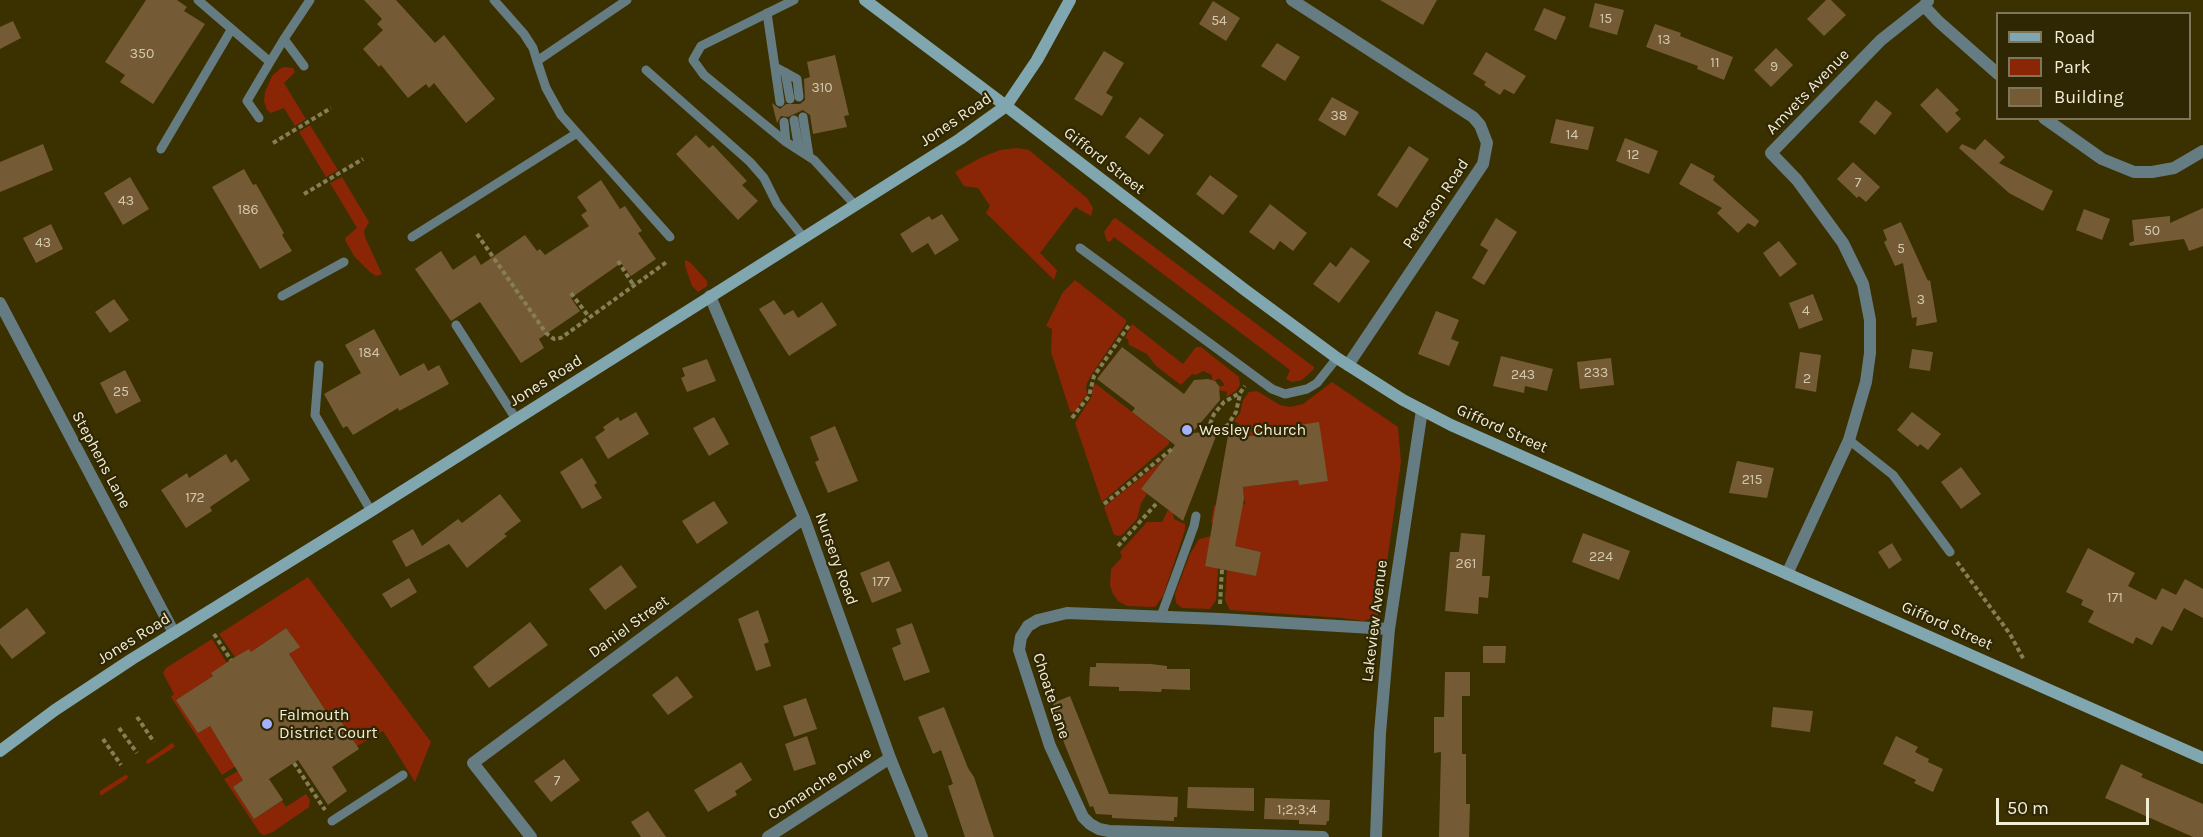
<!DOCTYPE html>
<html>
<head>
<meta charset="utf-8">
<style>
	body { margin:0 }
	#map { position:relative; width:2203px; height:837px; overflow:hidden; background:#3b3000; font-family:Karla,sans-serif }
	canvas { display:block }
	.legend { position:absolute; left:1996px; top:12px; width:195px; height:108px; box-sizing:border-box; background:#2f2704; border:2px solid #7d7658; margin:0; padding:8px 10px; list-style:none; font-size:18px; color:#f2edd5 }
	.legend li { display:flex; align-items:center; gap:12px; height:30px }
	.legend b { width:30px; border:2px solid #7d7658 }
	.scale { position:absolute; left:1996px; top:798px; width:153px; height:27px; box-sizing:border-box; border:3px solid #f2edd5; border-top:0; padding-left:8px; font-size:18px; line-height:21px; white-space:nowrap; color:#f2edd5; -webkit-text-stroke:4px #2f2704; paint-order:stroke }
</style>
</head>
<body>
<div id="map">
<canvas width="2203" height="837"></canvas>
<ul class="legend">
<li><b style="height:8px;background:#80a6b0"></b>Road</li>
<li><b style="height:16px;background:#8a2605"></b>Park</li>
<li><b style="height:16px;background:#755b35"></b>Building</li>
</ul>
<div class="scale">50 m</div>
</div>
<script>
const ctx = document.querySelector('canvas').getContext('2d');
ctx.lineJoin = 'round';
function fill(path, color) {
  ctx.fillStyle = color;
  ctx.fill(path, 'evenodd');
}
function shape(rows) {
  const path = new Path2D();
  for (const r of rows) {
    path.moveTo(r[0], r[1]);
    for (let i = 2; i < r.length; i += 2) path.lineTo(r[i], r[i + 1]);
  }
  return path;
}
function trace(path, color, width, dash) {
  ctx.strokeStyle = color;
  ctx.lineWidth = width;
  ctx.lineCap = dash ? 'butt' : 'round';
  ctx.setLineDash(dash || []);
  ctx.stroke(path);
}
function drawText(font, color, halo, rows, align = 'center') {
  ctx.font = font + ' Karla,sans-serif';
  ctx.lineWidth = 4.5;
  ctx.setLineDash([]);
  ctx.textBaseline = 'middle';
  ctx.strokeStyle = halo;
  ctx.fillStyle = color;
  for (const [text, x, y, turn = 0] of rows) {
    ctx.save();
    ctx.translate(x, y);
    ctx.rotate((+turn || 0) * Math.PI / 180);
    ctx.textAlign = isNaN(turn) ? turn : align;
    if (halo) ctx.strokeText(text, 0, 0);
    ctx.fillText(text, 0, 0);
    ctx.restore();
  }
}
const green = shape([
	[286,67,293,68,295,72,284,83,306,119,295,126,284,108,271,113,267,110,264,101,265,92,272,76,281,68],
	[310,125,338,170,326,177,299,132],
	[1017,148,1029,150,1087,198,1093,208,1091,216,1075,207,1040,253,1055,268,1057,271,1054,280,986,213,990,206,978,188,964,186,955,172,980,158,1000,150],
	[342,177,369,222,364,231,365,237,382,274,376,276,370,272,354,256,345,240,346,237,357,228,330,183],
	[1114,218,1117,219,1314,367,1314,369,1302,380,1292,382,1286,379,1290,370,1114,237,1110,242,1107,241,1104,232],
	[685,260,690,262,707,281,707,286,698,292,692,286,685,266],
	[1075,280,1126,320,1126,323,1090,377,1086,386,1087,394,1074,413,1070,411,1051,352,1052,329,1046,326,1063,292],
	[1132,324,1183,364,1196,347,1201,347,1239,377,1240,385,1236,391,1226,397,1227,392,1219,390,1219,386,1224,386,1224,384,1220,379,1217,379,1215,381,1212,380,1212,375,1203,371,1196,375,1192,374,1181,385,1156,366,1147,354,1129,345,1128,339,1125,338],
	[1332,382,1398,427,1401,462,1380,612,1377,616,1364,621,1342,618,1230,610,1225,600,1227,570,1256,576,1261,552,1235,546,1211,522,1214,506,1216,505,1217,508,1245,504,1243,487,1298,480,1299,485,1328,480,1318,423,1293,426,1293,431,1243,437,1243,429,1238,430,1239,424,1234,421,1240,413,1243,400,1249,392,1257,391,1280,405,1290,407,1303,404],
	[1096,384,1169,441,1169,444,1102,502,1075,423,1092,396,1093,386],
	[1164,459,1142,488,1147,494,1141,503,1137,519,1123,534,1120,536,1114,535,1104,507],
	[1168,510,1173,513,1174,519,1185,524,1185,530,1163,596,1155,607,1127,606,1118,601,1113,594,1110,585,1111,569,1122,557,1120,552,1147,522,1162,522],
	[1211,536,1205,565,1218,568,1216,600,1210,609,1182,608,1176,603,1175,594,1190,554,1199,539],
	[308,577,431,742,415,782,383,731,357,746,339,718,333,722,289,654,299,647,286,628,251,652,249,649,235,657,219,634],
	[212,639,227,663,211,673,213,676,176,700,210,726,236,766,222,775,171,697,174,694,163,673,166,668],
	[172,743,175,746,173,748,148,764,146,763,147,760],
	[238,771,244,779,233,787,254,819,282,801,286,807,306,794,310,800,309,807,273,832,264,835,260,833,224,779],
	[125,775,128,776,127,779,102,795,100,795,100,791]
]);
const building = shape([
	[146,0,177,0,187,7,184,11,205,24,153,104,120,82,125,75,105,62],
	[364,0,396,0,435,43,444,35,495,99,466,123,434,83,429,88,426,84,408,98,381,65,379,67,363,49,383,30,377,24,382,19],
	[1380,0,1437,0,1423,25],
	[1826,0,1831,0,1846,15,1824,36,1807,19],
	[1213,1,1240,18,1226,41,1199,24],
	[1595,3,1624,10,1617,35,1589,27],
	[1544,8,1566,17,1556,40,1534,30],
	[13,21,21,38,0,49,0,27],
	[1655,24,1681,33,1680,36,1733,57,1724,80,1697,69,1698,66,1646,47],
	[1277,43,1300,57,1285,81,1261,66],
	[1776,48,1793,65,1771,87,1754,70],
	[1104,51,1124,63,1106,93,1113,97,1102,116,1074,99],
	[1486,52,1526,76,1514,94,1504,89,1500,95,1484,85,1486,82,1473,74],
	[835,55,849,115,844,116,847,127,813,134,810,115,803,110,788,117,781,116,777,123,772,103,780,109,786,104,800,104,805,100,804,79,810,77,807,62],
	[1937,88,1959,110,1955,113,1961,119,1947,133,1920,105],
	[1332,97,1359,112,1345,136,1318,120],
	[1876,100,1892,113,1875,135,1859,122],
	[1140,117,1164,135,1149,155,1125,137],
	[1556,119,1594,127,1588,150,1550,143],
	[696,135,709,148,713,145,747,181,742,185,758,201,738,220,676,154],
	[1625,138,1658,151,1649,174,1616,161],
	[1985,139,2005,157,1999,163,2053,191,2043,211,2009,193,1959,148,1962,144,1975,150],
	[43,144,53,170,0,192,0,162],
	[1409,146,1429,159,1397,208,1377,195],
	[1853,162,1880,187,1866,202,1859,196,1857,198,1837,179],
	[1691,163,1715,176,1713,180,1759,221,1755,227,1748,223,1738,233,1717,213,1722,208,1679,184],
	[244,169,253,185,256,184,284,233,282,235,292,251,260,269,212,187],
	[1210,175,1238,196,1223,215,1196,194],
	[130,177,149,209,123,225,104,193],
	[601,180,620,209,625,206,642,231,638,233,656,259,631,276,621,263,571,298,580,311,539,339,544,348,521,363,480,302,451,321,415,269,441,251,453,270,475,255,481,265,525,235,537,251,540,249,545,255,589,226,581,215,587,211,577,197],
	[1270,204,1307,233,1293,251,1280,241,1274,250,1249,232],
	[2203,208,2203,246,2189,251,2184,239,2130,246,2129,243,2134,241,2132,220,2170,216,2170,223],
	[2084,209,2110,219,2102,240,2076,230],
	[942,214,959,240,935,255,928,243,912,253,900,234,929,216,932,220],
	[1496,218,1517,232,1484,285,1472,278,1488,250,1480,245],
	[1901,222,1928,281,1930,280,1937,322,1916,326,1917,317,1912,318,1903,263,1895,266,1884,242,1887,240,1883,230],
	[51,224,63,249,36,263,23,238],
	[1779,241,1797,264,1780,277,1763,253],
	[1351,247,1370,261,1339,303,1313,284,1330,262,1336,267],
	[1813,294,1823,320,1799,329,1789,303],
	[114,299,129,320,110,333,95,312],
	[774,300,784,315,793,310,798,318,822,302,837,325,789,356,759,309],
	[1436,311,1459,320,1451,339,1459,342,1449,366,1418,354],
	[374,329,400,376,424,363,428,371,439,365,449,384,399,411,398,408,353,435,347,426,343,428,324,394,361,373,345,345],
	[1122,347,1184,394,1194,380,1208,379,1215,381,1219,386,1220,400,1192,433,1218,431,1183,521,1141,489,1175,445,1132,412,1135,408,1097,379],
	[1912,349,1933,352,1930,371,1909,368],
	[1800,352,1821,355,1816,392,1795,388],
	[1501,356,1553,369,1547,391,1525,386,1524,393,1493,386],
	[1611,358,1614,385,1580,389,1577,362],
	[707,359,716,381,687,392,681,378,685,376,682,368],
	[125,370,141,401,116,414,100,383],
	[636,412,649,434,608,459,595,437,605,430,603,427,618,417,620,421],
	[1912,412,1941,434,1928,450,1920,444,1918,447,1897,430],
	[714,417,729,444,709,456,693,428],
	[1319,422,1328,481,1299,485,1298,480,1243,487,1244,499,1235,546,1261,552,1256,576,1205,566,1229,430,1243,429,1243,437,1293,431,1293,426],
	[835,426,858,481,828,493,815,462,819,460,810,437],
	[226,454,231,463,236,459,250,480,210,507,212,511,186,528,161,490,187,473,189,478],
	[582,458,597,483,594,485,602,498,582,509,560,472],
	[1737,461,1774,468,1767,498,1729,493],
	[1961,467,1981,494,1961,509,1941,482],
	[500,494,521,521,504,534,507,536,467,568,449,544,406,567,392,541,413,529,422,546,458,519,462,523],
	[714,501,728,523,697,544,682,521],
	[1461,533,1485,535,1482,576,1490,576,1488,598,1479,597,1478,614,1445,611,1450,552,1459,552],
	[1583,533,1630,551,1619,580,1572,562],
	[1892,543,1902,560,1889,569,1878,552],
	[2088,548,2135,573,2128,586,2156,600,2162,588,2176,595,2185,579,2203,589,2203,618,2184,608,2172,631,2162,626,2152,645,2136,637,2133,644,2088,622,2094,611,2081,605,2083,600,2066,592],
	[889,561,902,591,872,603,860,573],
	[621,565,637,587,605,610,589,589],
	[409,578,417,592,391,608,382,594],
	[27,608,46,633,12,659,0,644,0,629],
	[758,610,769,642,764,644,771,666,756,671,738,619],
	[530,622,548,645,489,688,473,667],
	[912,623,930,672,904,681,892,648,901,644,896,629],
	[286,628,300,647,289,654,333,722,339,718,359,749,332,767,347,791,328,805,298,760,269,779,283,800,254,819,233,787,243,780,210,726,198,733,176,700,213,676,211,673,235,657,249,649,251,652],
	[1483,646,1506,646,1505,663,1483,663],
	[1096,663,1151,664,1167,666,1167,669,1190,669,1190,690,1162,689,1161,692,1134,691,1119,691,1119,687,1089,686,1090,667,1096,667],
	[1445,672,1470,672,1470,696,1462,696,1462,754,1466,754,1466,804,1470,804,1469,837,1439,837,1441,752,1434,753,1434,717,1444,717],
	[677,676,693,697,668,715,652,695],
	[1070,696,1109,794,1178,797,1177,817,1174,817,1174,821,1112,818,1112,815,1096,814,1093,806,1090,807,1050,708,1054,707,1053,703],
	[806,698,817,729,794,737,783,706],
	[944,707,968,768,974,777,994,837,965,837,948,786,953,784,941,750,933,754,918,717],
	[1773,707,1813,711,1810,732,1771,727],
	[807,736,816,764,794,771,785,744],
	[1896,736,1918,747,1915,752,1929,759,1928,762,1943,769,1933,792,1914,783,1916,780,1883,764],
	[564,759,580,780,551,802,534,781],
	[741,762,752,780,735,791,737,795,708,812,694,790],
	[2121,764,2143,774,2141,777,2203,804,2203,837,2193,837,2105,798],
	[1188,787,1254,788,1254,811,1187,808],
	[1265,798,1330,800,1329,821,1327,821,1326,825,1299,824,1299,820,1264,819],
	[648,811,666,837,641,837,631,822]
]);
const path = shape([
	[273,143,331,108],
	[304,194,363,159],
	[477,234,546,333,554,339,561,338,668,261],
	[618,261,634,286],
	[571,293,589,317],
	[1072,418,1089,396,1094,376,1130,324],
	[1210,424,1214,414,1224,402,1240,393,1245,386],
	[1219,430,1228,425,1236,412,1240,394],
	[1104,504,1172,449],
	[1118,546,1156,504],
	[1957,562,2010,634,2024,660],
	[1220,604,1222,569],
	[214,634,231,660],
	[137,717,154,742],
	[119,728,137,753],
	[103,739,121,765],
	[294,763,325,810]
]);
const service = shape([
	[198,0,270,62,284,39,304,66],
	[494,0,524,34,533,48,537,61,627,0],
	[794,0,701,46,693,60,704,75,786,142,814,160,855,205],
	[767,13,780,102],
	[284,39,310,0],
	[537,61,546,88,561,115,670,237],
	[775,67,797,79,799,97],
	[646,70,750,162,764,178,777,204,804,238],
	[785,72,790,99],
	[803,117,809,156],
	[259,118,247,101,270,62],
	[794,120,799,150],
	[784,122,786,142],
	[161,149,231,30],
	[412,237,577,133],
	[1080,248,1272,389,1285,394,1307,389,1317,383,1337,358],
	[282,296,344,262],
	[456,325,516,419],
	[319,365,315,415,371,511],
	[1849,440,1893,475,1950,552],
	[1161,616,1194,526,1196,516],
	[332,821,403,775]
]);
const minor = shape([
	[1292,0,1473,117,1480,125,1487,143,1483,164,1348,365],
	[1928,1,1924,6,1938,21,1998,74],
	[2044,118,2102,159,2134,172,2152,172,2174,168,2203,151],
	[710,296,804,518,890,758,922,837],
	[0,303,174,633],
	[1787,574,1849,440,1866,382,1870,353,1870,320,1863,284,1843,243,1797,180,1771,153,1881,40,1924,6],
	[531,837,473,763,804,518],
	[768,837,890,758],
	[1323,837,1109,831,1099,829,1090,824,1083,817,1050,746,1019,650,1021,637,1028,626,1038,620,1067,613,1220,619,1389,629],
	[1376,837,1380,733,1389,629,1422,410]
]);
const secondary = shape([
	[865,0,1006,106,1245,290,1337,358,1403,400,1451,425,2203,758],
	[0,751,55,710,132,659,371,511,960,139,1006,106,1037,60,1070,0]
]);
const markers = [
	[1187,430,6,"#a4b1fc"],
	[267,724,6,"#a4b1fc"]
];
const numberNames = [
	["15",1606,19],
	["54",1219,21],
	["13",1664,40],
	["350",142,54],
	["11",1715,63],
	["9",1774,67],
	["310",822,88],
	["38",1339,116],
	["14",1572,135],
	["12",1633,155],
	["7",1858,183],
	["43",126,201],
	["186",248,210],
	["50",2152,231],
	["43",43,243],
	["5",1901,249],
	["3",1921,300],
	["4",1806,311],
	["184",369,353],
	["233",1596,373],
	["243",1523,375],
	["2",1807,379],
	["25",121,392],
	["215",1752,480],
	["172",195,498],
	["224",1601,557],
	["261",1466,564],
	["177",881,582],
	["171",2115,598],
	["7",557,781],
	["1;2;3;4",1297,810]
];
const streetNames = [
	["Amvets Avenue",1808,92,-46],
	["Jones Road",956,120,-34],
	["Gifford Street",1104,161,38],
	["Peterson Road",1436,204,-56],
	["Jones Road",546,381,-32],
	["Gifford Street",1502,429,24],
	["Stephens Lane",101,460,62],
	["Nursery Road",836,559,70],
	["Lakeview Avenue",1375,621,-83],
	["Gifford Street",1947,626,24],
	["Daniel Street",629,627,-36],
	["Jones Road",134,639,-32],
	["Choate Lane",1051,696,72],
	["Comanche Drive",820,784,-33]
];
const poiNames = [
	["Wesley Church",1199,430],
	["Falmouth",279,715],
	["District Court",279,733]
];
fill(green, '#8a2605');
fill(building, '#755b35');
trace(path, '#867e57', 4, [4.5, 3]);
trace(service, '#647c82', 9);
trace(minor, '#647c82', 12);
trace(secondary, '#80a6b0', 12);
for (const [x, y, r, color] of markers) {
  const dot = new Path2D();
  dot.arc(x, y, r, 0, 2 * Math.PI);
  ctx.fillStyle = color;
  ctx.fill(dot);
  trace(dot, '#2f2704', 2);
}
drawText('14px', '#d3c8ad', null, numberNames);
drawText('16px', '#f2edd5', '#2f2704', streetNames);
drawText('16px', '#f2edd5', '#2f2704', poiNames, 'left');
</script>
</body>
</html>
